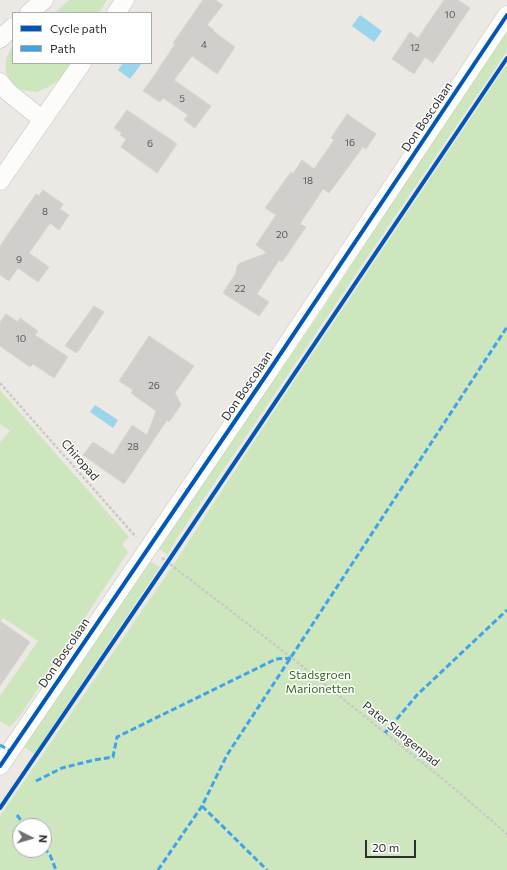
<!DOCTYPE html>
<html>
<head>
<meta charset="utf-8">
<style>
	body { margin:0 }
	#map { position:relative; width:507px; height:870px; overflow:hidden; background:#ece8e4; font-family:Commissioner,sans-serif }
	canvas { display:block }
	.legend { position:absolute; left:12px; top:12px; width:140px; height:52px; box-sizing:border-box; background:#fff; border:1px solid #ababab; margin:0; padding:5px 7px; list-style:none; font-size:12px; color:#2e2e2e }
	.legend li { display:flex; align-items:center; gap:8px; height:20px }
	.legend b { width:20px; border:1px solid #ababab }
	.north { position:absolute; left:12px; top:818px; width:40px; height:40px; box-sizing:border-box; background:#fff; border:1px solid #ababab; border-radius:50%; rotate:95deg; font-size:11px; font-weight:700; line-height:16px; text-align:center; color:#2e2e2e }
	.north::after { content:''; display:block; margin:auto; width:14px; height:18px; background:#706f6e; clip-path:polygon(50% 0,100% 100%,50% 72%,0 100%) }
	.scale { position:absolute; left:365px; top:840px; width:51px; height:18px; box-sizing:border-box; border:2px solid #2e2e2e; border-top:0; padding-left:5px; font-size:12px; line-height:14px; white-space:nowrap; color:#2e2e2e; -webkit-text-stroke:3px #fff; paint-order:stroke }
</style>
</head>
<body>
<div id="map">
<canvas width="507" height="870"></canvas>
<ul class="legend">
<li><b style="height:5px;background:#0057b8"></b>Cycle path</li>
<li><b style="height:5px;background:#3ea3eb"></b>Path</li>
</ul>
<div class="north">N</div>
<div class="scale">20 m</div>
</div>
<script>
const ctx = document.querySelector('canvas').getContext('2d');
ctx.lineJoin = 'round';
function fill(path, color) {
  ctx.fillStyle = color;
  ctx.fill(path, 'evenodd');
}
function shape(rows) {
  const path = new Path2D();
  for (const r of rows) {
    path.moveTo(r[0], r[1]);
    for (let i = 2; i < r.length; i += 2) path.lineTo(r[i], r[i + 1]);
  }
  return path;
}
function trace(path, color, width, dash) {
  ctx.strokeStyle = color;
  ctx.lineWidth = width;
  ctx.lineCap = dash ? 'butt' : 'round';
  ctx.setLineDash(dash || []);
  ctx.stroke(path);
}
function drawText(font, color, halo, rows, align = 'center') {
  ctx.font = font + ' Commissioner,sans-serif';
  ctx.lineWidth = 3;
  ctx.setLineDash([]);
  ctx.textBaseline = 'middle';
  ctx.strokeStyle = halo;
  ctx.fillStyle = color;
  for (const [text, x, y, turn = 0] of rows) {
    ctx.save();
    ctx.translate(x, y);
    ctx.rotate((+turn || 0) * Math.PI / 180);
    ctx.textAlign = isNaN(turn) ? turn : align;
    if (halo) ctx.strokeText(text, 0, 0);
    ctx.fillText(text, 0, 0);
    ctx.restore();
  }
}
const green = shape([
	[69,0,107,0,99,13,55,13],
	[507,28,507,51,175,541,168,555,158,548,322,310],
	[13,44,13,63,71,63,63,78,48,87,37,92,21,90,11,82,6,72,6,59],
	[507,64,507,870,0,870,0,816,168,573,268,420],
	[20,826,44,826,44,850,20,850],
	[0,390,129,537,122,544,128,552,20,716,10,727,0,721,0,696,38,641,3,618,0,622,0,442,10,431,0,424],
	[148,561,160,567,34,754,23,746]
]);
const water = shape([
	[360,15,382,31,374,42,352,26],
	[123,63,142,63,130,79,118,70],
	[95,405,118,420,113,428,90,412]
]);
const building = shape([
	[203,0,215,0,223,5,207,25,214,30,213,31,235,47,217,74,192,56,174,80,211,106,195,128,184,120,188,115,163,98,160,102,143,91,156,73,175,44,173,43,203,0],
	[444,0,458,0,470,8,433,63,425,57,414,74,392,59,410,32,418,38,444,0],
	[127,110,177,144,157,173,121,147,126,139,120,135,122,133,114,128,127,110],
	[347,114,376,134,366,149,363,147,329,193,323,189,300,224,306,227,282,262,279,260,257,294,269,302,259,316,223,293,236,273,237,266,240,263,267,253,256,245,276,215,265,208,291,172,293,174,302,160,314,169,334,140,331,138,347,114],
	[43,190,63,204,60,209,69,215,59,230,50,223,29,253,49,267,38,282,18,268,9,281,0,275,0,246,36,194,39,196,43,190],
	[94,306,104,312,77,353,65,346,94,306],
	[6,314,18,322,20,318,38,331,35,335,68,357,54,378,33,364,30,367,0,346,0,322,6,314],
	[149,336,194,366,175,393,181,405,169,422,167,420,124,484,83,455,93,442,113,455,132,425,147,435,156,411,131,393,133,390,119,381,149,336],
	[0,621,30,642,0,686,0,621]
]);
const path = shape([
	[0,383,136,537],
	[162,558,292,658,455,789,507,834]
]);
const street = shape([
	[29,13,44,0],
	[116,13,125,0],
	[0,39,13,27],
	[0,82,8,92,43,120],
	[0,181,82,63],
	[0,766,269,371,507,15]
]);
const quiet = shape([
	[385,733,417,695,507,610],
	[0,745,10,751],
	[36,781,62,768,94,760,113,757,117,737,276,659,292,658],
	[202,806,267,870],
	[17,815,25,826],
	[44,848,50,855,56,870],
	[158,870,202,806,227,755,507,327]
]);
const cycleway = shape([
	[0,766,269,371,507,15],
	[0,808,167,563,507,58]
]);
const numberNames = [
	["10",450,15],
	["4",204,45],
	["12",415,48],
	["5",182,99],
	["16",350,143],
	["6",150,144],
	["18",308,181],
	["8",45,212],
	["20",282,235],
	["9",19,260],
	["22",240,289],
	["10",21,339],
	["26",154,386],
	["28",133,447]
];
const streetNames = [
	["Don Boscolaan",427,117,-56],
	["Don Boscolaan",247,386,-56],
	["Chiropad",80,460,49],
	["Don Boscolaan",64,653,-56],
	["Pater Slangenpad",401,734,39]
];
const parkNames = [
	["Stadsgroen",320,675],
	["Marionetten",320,689]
];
fill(green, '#cee6be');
fill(water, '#99d6ec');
fill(building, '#d1cecb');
trace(building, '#d7d4d0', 1);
trace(street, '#c5c4c5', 19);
trace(path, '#c9c9c8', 2.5, [3, 2]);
trace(street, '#fcfcfb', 18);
trace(quiet, '#3ea3eb', 3, [6, 3]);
trace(cycleway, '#0057b8', 4);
drawText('10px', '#585857', null, numberNames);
drawText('12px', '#2e2e2e', '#fff', streetNames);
drawText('12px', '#2c6e1b', '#fff', parkNames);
</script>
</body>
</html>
